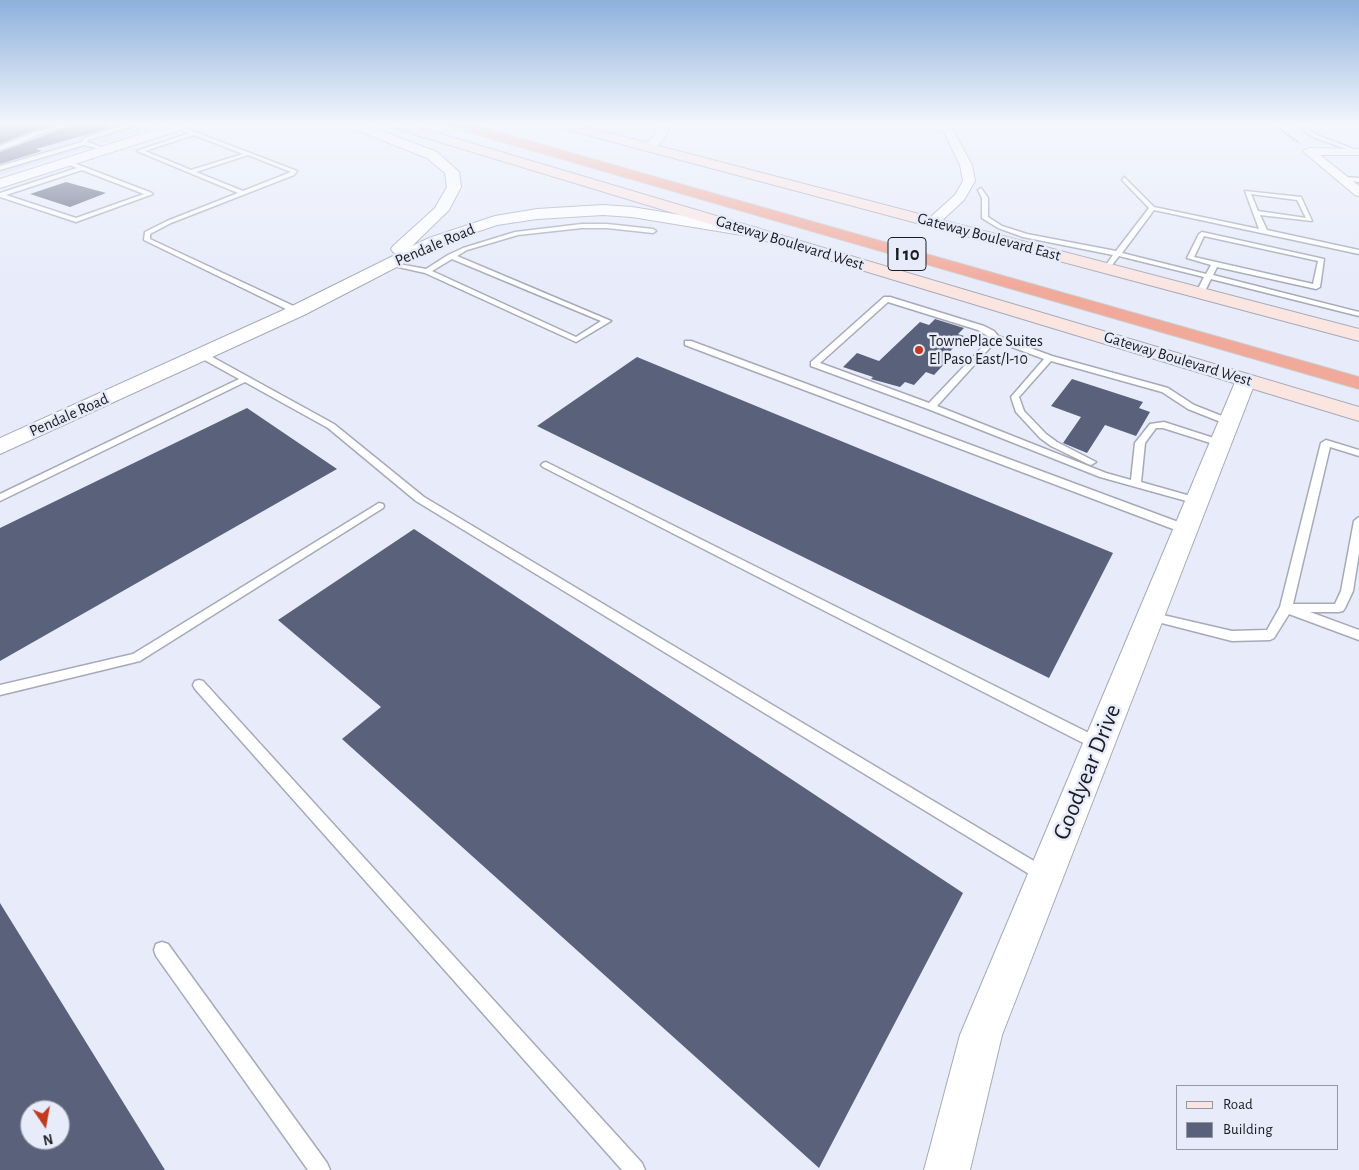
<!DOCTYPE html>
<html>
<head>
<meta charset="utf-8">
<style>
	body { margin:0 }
	#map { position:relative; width:1359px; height:1170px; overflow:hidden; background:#e7ebfa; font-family:"Alegreya Sans",sans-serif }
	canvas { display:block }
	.legend { position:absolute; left:1176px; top:1085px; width:162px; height:65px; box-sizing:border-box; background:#e7ebfa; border:1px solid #9598a3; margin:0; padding:6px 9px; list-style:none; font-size:15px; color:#1b1c21 }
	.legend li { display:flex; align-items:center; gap:10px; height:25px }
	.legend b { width:25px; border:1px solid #9598a3 }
	.north { position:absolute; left:20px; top:1100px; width:50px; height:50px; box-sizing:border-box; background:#e7ebfa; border:1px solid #9598a3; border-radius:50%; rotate:168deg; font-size:14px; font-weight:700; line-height:20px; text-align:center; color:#1b1c21 }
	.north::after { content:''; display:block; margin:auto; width:18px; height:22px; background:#c53a1f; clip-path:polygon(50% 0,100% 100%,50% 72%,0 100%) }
</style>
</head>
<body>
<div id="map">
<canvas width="1359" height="1170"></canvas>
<ul class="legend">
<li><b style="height:6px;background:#fbe5e1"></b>Road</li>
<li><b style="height:14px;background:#5a617b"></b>Building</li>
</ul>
<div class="north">N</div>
</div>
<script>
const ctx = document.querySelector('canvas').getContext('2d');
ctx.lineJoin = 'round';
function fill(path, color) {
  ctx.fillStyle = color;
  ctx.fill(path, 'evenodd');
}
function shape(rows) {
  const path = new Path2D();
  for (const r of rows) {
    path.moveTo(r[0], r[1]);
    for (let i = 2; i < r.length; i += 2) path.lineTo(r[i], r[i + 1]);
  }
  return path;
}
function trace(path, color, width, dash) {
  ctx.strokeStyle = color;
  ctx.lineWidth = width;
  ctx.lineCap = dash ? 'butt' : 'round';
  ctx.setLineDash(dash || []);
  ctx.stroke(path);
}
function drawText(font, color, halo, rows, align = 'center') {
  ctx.font = font + ' "Alegreya Sans",sans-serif';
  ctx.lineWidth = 5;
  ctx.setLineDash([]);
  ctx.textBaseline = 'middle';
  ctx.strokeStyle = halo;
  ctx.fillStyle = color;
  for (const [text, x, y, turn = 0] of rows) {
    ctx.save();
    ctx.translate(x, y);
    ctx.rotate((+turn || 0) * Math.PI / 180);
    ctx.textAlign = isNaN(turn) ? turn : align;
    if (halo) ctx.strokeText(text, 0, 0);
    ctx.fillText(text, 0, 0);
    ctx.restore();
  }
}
const built = shape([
	[0,124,166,124,0,175]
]);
const building = shape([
	[0,124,58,124,35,130,0,144],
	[75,124,105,124,106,129,36,149,42,151,0,164,0,152],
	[66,182,106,193,70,207,30,194],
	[935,319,964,328,958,334,964,336,942,360,947,361,934,375,926,372,914,385,905,382,900,387,871,379,873,377,843,367,857,353,879,361,920,322,929,325],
	[637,357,1113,553,1049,678,537,426],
	[1072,379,1143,402,1139,408,1150,412,1136,436,1105,425,1087,453,1063,443,1081,417,1051,406],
	[247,408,337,469,0,661,0,528],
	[414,529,963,893,819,1168,342,739,381,707,278,620],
	[0,903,165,1170,0,1170],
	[30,1110,60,1110,60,1140,30,1140]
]);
const path = shape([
	[1273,124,1299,143]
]);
const service = shape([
	[65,124,73,124,39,134,18,144,0,150,0,146,35,132,65,124],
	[128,124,137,125,88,140,87,142,107,149,107,151,84,145,0,170,0,166,82,142,84,138,128,124],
	[1294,124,1300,124,1319,136,1359,151,1359,153,1315,138,1294,124],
	[177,125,297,171,294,175,171,223,150,234,150,239,300,309,300,313,294,313,144,240,145,232,167,221,238,193,137,151,189,133,175,128,177,125],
	[194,135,243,154,191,170,145,151,194,135],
	[248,155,291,172,243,191,196,172,248,155],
	[66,160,152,193,153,194,76,222,0,197,0,193,77,168,64,163,66,160],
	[82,170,144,194,76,218,6,195,82,170],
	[1124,177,1154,207,1259,229,1245,191,1301,197,1312,221,1260,215,1267,230,1359,250,1359,254,1154,210,1122,253,1206,274,1211,265,1187,258,1199,234,1202,232,1324,259,1320,287,1316,289,1217,267,1213,275,1359,312,1359,316,1211,279,1203,295,1197,295,1196,293,1204,277,1119,256,1109,269,1105,269,1104,268,1113,255,1023,237,998,228,982,218,982,198,978,190,981,188,988,198,988,217,1002,226,1027,234,1116,251,1149,208,1122,180,1124,177],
	[1251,194,1297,200,1306,218,1258,211,1251,194],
	[1204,236,1318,261,1313,284,1194,257,1204,236],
	[1343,177,1359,178,1359,182,1341,180,1343,177],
	[582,224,607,224,653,229,656,231,653,233,607,228,582,228,518,235,467,250,457,256,611,321,576,342,425,273,385,264,388,262,426,269,448,255,463,248,515,232,582,224],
	[452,259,601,321,576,337,432,271,452,259],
	[884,297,890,297,984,326,994,331,998,336,1052,356,1168,388,1194,405,1232,420,1232,424,1226,424,1188,409,1162,392,1051,361,1019,397,1024,411,1046,434,1057,442,1096,462,1091,465,1088,464,1051,446,1040,438,1016,412,1011,397,1044,359,996,341,937,406,1106,473,1131,480,1135,443,1150,424,1164,422,1223,441,1223,445,1220,446,1163,428,1156,428,1145,443,1141,482,1201,499,1202,501,1201,503,1197,504,1100,477,928,409,811,366,811,362,884,297],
	[888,302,978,330,991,338,929,403,820,363,888,302],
	[685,341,691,341,1189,526,1190,529,1185,533,1181,532,685,345,685,341],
	[199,353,205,353,334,424,424,497,1049,870,1052,875,1049,880,1044,883,1039,880,416,501,328,428,245,382,0,501,0,494,239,379,199,357,199,353],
	[1326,440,1359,450,1359,456,1330,447,1293,604,1335,604,1341,591,1354,521,1359,517,1359,553,1353,591,1345,608,1343,611,1339,612,1310,612,1359,630,1359,640,1289,614,1274,638,1270,640,1232,641,1146,619,1144,616,1146,613,1150,612,1232,631,1267,630,1280,607,1321,443,1326,440],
	[546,462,1103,740,1105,744,1103,748,1098,750,1093,748,543,467,541,465,543,463,546,462],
	[379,503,383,504,384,506,383,508,140,661,0,695,0,685,133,654,379,503],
	[199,680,203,681,642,1163,645,1170,622,1170,195,689,193,685,195,681,199,680],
	[162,942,168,944,327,1163,330,1170,308,1170,156,956,154,950,156,944,162,942]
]);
const minor = shape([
	[940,124,950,124,972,165,975,181,964,200,937,225,932,226,925,222,955,195,963,181,960,165,940,124],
	[1309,148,1359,149,1359,155,1320,155,1359,186,1359,196,1355,195,1305,153,1303,151,1309,148]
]);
const tertiary = shape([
	[173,124,192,124,190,127,0,188,0,179,173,124],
	[347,124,364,124,437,152,459,172,461,187,449,210,412,246,429,238,495,216,537,209,603,205,632,207,754,227,760,229,762,232,760,235,754,237,632,217,603,215,537,219,497,225,441,244,304,315,0,454,0,438,290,307,397,254,393,252,391,249,393,246,435,208,447,187,445,173,427,158,349,127,347,124],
	[659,124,671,124,664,139,653,150,643,150,642,147,653,137,659,124],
	[1246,374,1253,376,1256,380,1002,1035,970,1170,924,1170,960,1035,1236,380,1239,376,1246,374]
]);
const secondary = shape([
	[388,124,407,124,1359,407,1359,421,390,127,388,124],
	[555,124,575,124,1359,329,1359,341,557,127,555,124]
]);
const motorway = shape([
	[449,124,469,124,1359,377,1359,389,451,127,449,124]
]);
const markers = [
	[919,350,5,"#c53a1f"]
];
const farStreetnames = [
	["Gateway Boulevard East",989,237,15],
	["Gateway Boulevard West",790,243,17],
	["Pendale Road",435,245,-23],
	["Gateway Boulevard West",1178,359,17],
	["Pendale Road",69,415,-24]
];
const farPoinames = [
	["TownePlace Suites",929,341],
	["El Paso East/I-10",929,359]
];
const shields = [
	[907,254,38]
];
const shieldNames = [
	["I 10",907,254]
];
const nearStreetnames = [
	["Goodyear Drive",1087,772,-68]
];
fill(built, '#d8dff5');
fill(building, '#5a617b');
trace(service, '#a6aab8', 3);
trace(minor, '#a6aab8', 2);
trace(tertiary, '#a6aab8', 2);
trace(secondary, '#a6aab8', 2);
trace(motorway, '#cdcdce', 2);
trace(path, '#7e808a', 2, [2.5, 1]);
fill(service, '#fff');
fill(minor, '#fff');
fill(tertiary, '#fff');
fill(secondary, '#fbe5e1');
fill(motorway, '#f1a99a');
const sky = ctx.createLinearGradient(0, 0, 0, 288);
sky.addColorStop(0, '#8cb1db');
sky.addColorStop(0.43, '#f4f6fd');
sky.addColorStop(1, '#f4f6fd00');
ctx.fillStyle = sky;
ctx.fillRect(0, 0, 1359, 288);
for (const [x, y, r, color] of markers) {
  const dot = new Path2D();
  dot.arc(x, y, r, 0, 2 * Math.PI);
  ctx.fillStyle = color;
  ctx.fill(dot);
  trace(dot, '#e7ebfa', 2);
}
drawText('16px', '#1b1c21', '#e7ebfa', farStreetnames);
drawText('16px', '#1b1c21', '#e7ebfa', farPoinames, 'left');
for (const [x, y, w] of shields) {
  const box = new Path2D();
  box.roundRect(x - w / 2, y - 16.5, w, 33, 4);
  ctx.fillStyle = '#e7ebfa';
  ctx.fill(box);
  trace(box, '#1b1c21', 1);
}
drawText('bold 19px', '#1b1c21', null, shieldNames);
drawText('24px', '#1b1c21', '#e7ebfa', nearStreetnames);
</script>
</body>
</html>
